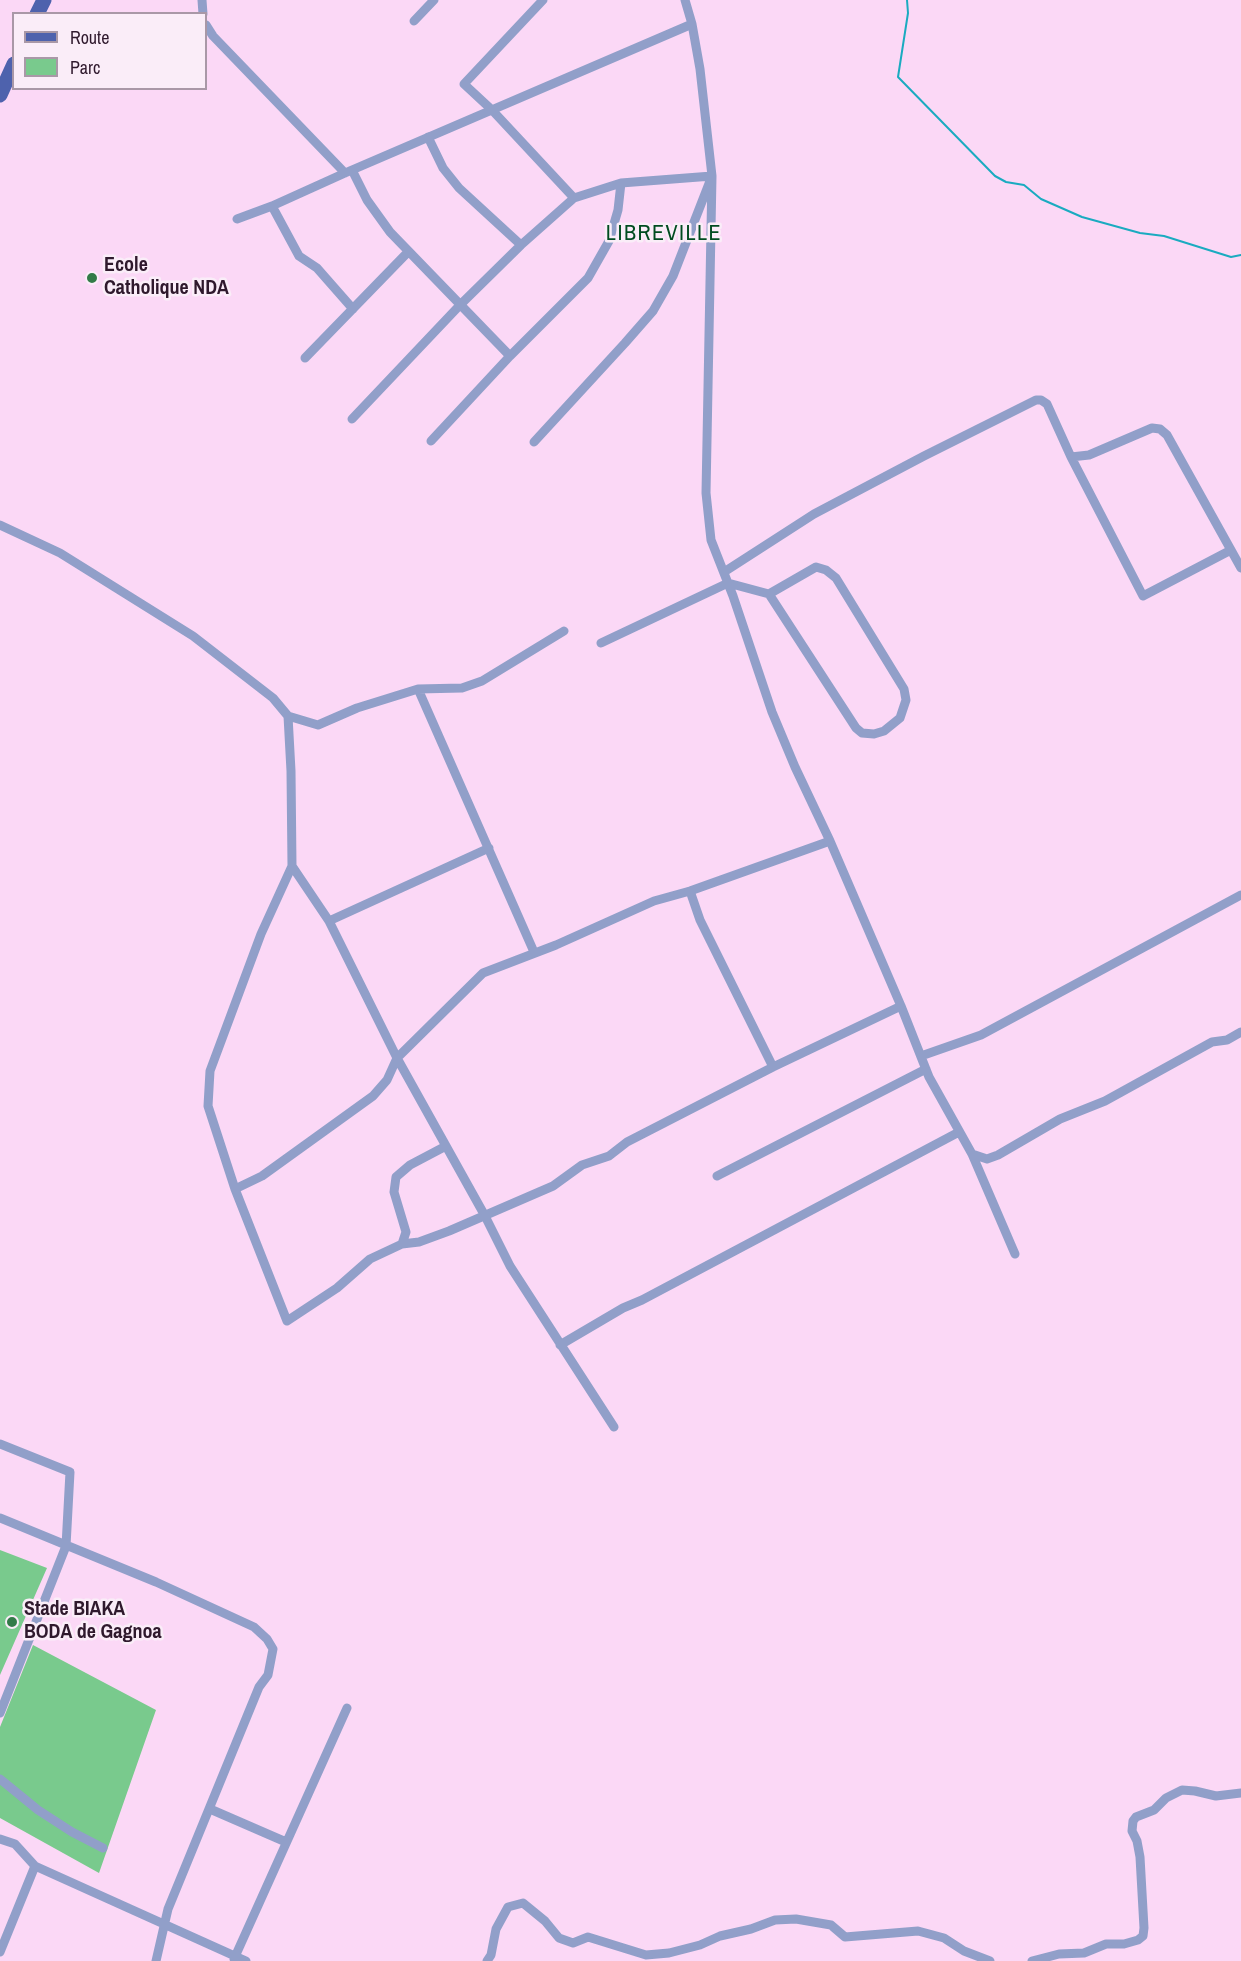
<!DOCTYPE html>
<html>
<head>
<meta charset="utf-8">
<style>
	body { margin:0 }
	#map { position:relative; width:1241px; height:1961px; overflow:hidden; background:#fbd8f6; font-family:"Archivo Narrow",sans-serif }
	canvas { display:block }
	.legend { position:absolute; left:12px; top:12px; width:195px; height:78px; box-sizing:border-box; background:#faedf8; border:2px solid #a998a7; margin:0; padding:8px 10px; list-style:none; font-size:18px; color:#2f192d }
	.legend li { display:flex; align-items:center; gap:12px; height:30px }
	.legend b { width:30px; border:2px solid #a998a7 }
</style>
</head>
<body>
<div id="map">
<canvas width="1241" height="1961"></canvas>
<ul class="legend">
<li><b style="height:8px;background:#4e62ad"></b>Route</li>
<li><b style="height:16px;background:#79ca8d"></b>Parc</li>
</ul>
</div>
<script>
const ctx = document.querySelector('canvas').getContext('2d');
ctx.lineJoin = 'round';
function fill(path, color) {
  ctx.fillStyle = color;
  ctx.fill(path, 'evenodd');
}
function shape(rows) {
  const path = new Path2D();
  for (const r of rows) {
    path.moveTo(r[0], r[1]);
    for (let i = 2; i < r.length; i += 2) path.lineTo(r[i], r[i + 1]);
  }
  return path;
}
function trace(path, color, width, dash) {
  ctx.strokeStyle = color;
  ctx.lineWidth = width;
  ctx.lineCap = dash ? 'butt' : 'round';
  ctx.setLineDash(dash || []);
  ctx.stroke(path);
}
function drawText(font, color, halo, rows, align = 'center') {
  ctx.font = font + ' "Archivo Narrow",sans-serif';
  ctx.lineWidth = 5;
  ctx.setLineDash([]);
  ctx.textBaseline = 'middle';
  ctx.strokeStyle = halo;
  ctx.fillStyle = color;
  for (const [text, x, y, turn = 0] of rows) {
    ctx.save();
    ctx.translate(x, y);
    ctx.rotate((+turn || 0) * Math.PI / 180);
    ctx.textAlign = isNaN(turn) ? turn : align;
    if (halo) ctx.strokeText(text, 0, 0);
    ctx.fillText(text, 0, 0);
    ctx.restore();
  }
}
const green = shape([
	[0,1550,47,1568,0,1675],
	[33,1645,156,1710,99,1873,0,1818,0,1727]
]);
const stream = shape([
	[907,0,908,13,898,77,995,176,1006,182,1024,185,1041,199,1082,217,1140,233,1164,236,1231,257,1241,255]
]);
const street = shape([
	[202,0,203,14],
	[543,0,464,84,492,110,574,198],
	[685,0,692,24,700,69,712,176,706,493,711,540,733,596,772,712,795,767,830,841,901,1006,929,1077,972,1154,1015,1254],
	[414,21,434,0],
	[206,25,213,36,345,173],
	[428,137,443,168,459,188,521,245],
	[352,170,367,200,390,232,510,356],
	[272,206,299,256,317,268,353,309],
	[237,219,272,206,345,173,692,24],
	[305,358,408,252],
	[352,419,460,305,521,245,574,198,621,183,712,176,673,276,653,311,625,343,534,442],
	[431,441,510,356,588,278,609,241,618,210,621,183],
	[1071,457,1143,596,1231,550],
	[0,525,60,553,193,636,273,698,288,716,291,771,292,866,329,921,397,1058,485,1216,510,1266,614,1427],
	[724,572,814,514,924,456,1036,400,1041,400,1047,404,1071,457,1089,455,1152,428,1160,429,1167,435,1241,568],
	[601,643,728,583,769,594,856,728,862,733,874,734,884,731,900,718,906,700,904,689,836,578,826,570,816,567,769,594],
	[418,689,534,952],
	[288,716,318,725,357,708,418,689,462,688,482,681,564,631],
	[292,866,261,934,210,1071,208,1106,235,1189,287,1321,337,1288,370,1259,402,1244,419,1242,449,1231,553,1186,582,1165,609,1156,627,1142,773,1067,901,1006],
	[690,891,700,920,773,1067],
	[329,921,489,848],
	[921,1056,981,1035,1241,895],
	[972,1154,987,1159,998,1155,1060,1119,1105,1101,1212,1042,1227,1040,1241,1032],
	[717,1176,926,1069],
	[235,1189,262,1176,373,1096,387,1080,397,1058,483,973,556,945,654,901,690,891,830,841],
	[402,1244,406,1232,394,1192,396,1177,410,1165,446,1146],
	[560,1345,623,1308,642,1300,959,1132],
	[0,1444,70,1472,66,1546,0,1713],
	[0,1518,156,1582,254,1627,267,1639,273,1649,268,1675,259,1687,168,1909,156,1961],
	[0,1779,38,1810,72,1832,103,1848],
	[210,1809,286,1842],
	[0,1839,15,1844,35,1866,246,1961],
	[0,1952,35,1866],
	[234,1959,347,1708],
	[487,1961,491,1955,496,1929,508,1907,523,1903,545,1921,559,1938,573,1943,588,1937,646,1955,669,1953,700,1945,720,1936,751,1929,775,1920,796,1919,831,1925,845,1937,918,1931,944,1938,964,1951,990,1961],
	[1032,1961,1059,1954,1084,1953,1106,1944,1124,1944,1138,1940,1143,1936,1144,1928,1140,1857,1137,1841,1132,1831,1133,1821,1136,1817,1154,1810,1166,1798,1182,1790,1195,1791,1216,1796,1241,1793]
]);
const primary = shape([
	[37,14,44,0],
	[0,95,14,64]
]);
const markers = [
	[92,278,6,"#327b48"],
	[12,1622,6,"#327b48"]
];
const poiNames = [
	["Ecole",104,266],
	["Catholique NDA",104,289],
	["Stade BIAKA",24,1610],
	["BODA de Gagnoa",24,1633]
];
const quarterNames = [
	["LIBREVILLE",664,234]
];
fill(green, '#79ca8d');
trace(stream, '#1aabc0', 2);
trace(street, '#919fc9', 9);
trace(primary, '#4e62ad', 15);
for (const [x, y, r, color] of markers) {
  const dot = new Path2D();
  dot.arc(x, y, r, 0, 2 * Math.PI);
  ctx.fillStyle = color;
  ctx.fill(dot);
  trace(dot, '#faedf8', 2);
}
drawText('bold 20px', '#2f192d', '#faedf8', poiNames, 'left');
ctx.letterSpacing = '1.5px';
drawText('22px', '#004c20', '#faedf8', quarterNames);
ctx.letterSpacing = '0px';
</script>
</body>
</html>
